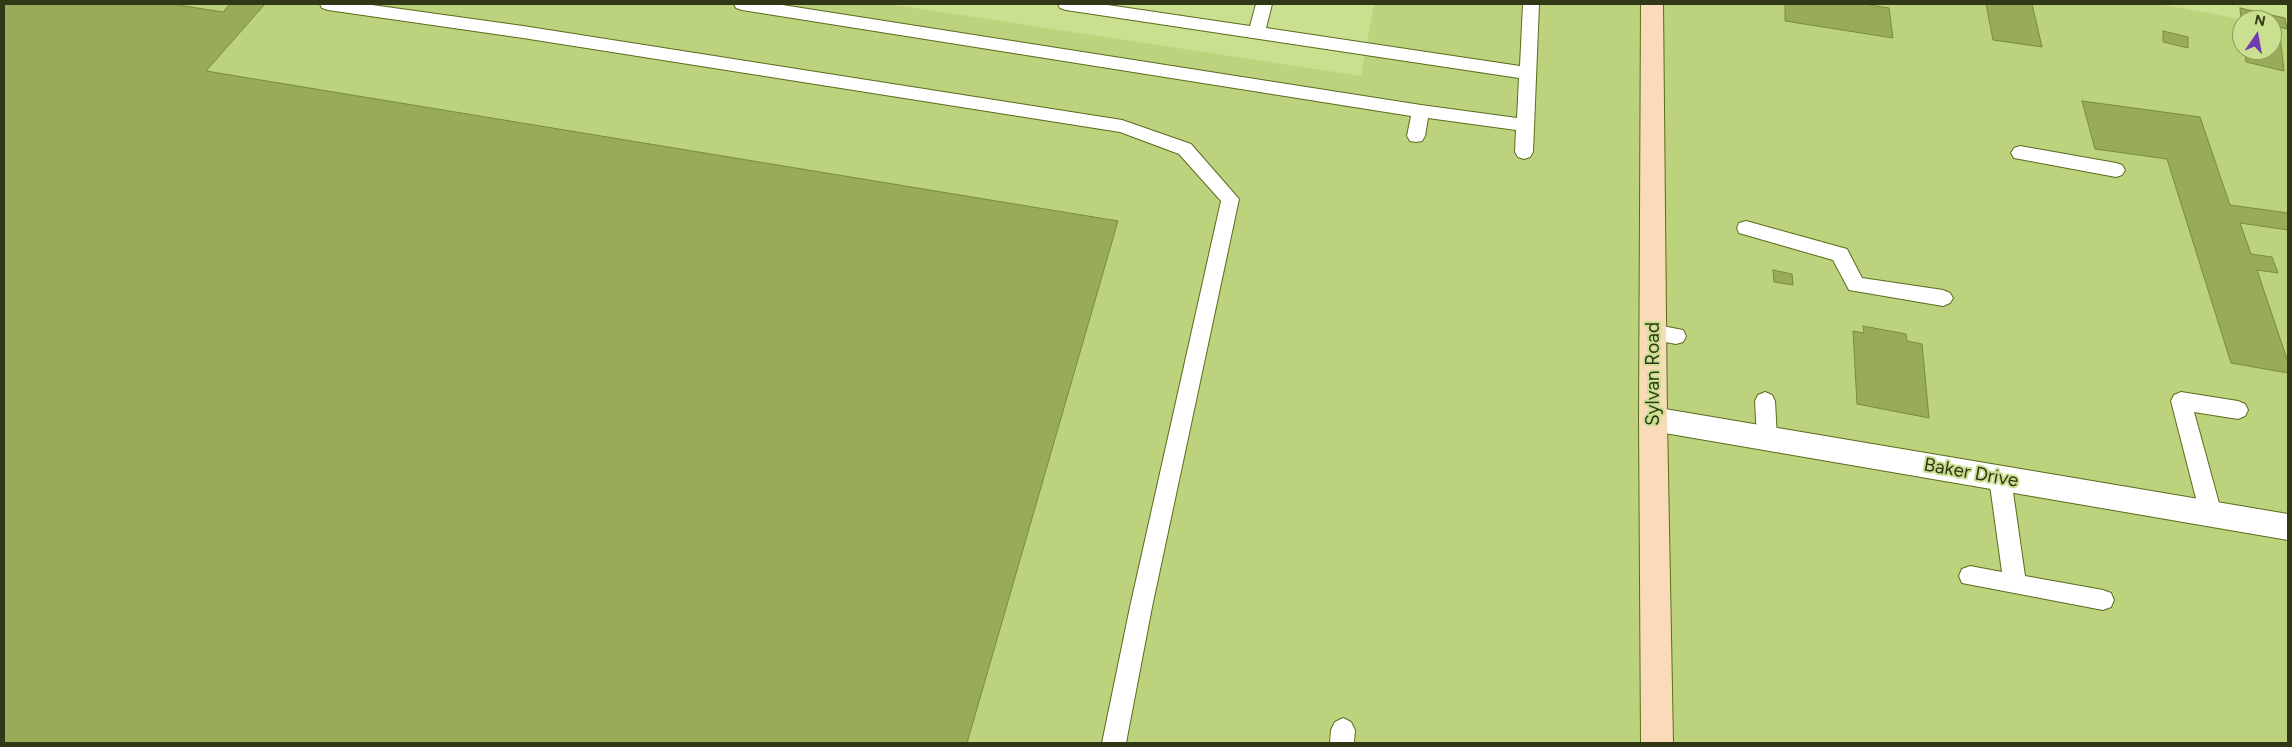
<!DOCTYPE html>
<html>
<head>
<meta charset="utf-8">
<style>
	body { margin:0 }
	#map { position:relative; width:2292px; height:747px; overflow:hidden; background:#cadf8f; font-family:Figtree,sans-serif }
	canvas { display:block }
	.frame { position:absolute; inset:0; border:5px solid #303817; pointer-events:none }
	.north { position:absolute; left:2232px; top:10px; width:50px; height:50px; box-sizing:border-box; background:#cadf8f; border:1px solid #8c9c5f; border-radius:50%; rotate:12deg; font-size:14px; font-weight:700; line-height:20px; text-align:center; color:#303817 }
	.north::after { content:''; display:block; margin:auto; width:18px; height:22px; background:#713cb2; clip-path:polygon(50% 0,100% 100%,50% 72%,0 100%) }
</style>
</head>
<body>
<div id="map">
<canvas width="2292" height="747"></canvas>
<div class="frame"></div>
<div class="north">N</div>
</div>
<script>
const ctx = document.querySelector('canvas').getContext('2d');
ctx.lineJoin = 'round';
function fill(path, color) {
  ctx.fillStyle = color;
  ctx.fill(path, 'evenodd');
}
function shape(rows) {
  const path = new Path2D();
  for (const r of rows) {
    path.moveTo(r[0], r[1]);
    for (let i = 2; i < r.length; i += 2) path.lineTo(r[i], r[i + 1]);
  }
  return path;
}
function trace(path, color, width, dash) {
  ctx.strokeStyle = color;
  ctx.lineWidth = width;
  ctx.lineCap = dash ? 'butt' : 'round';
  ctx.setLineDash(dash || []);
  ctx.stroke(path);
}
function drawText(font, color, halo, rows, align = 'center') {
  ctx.font = font + ' Figtree,sans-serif';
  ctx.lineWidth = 4;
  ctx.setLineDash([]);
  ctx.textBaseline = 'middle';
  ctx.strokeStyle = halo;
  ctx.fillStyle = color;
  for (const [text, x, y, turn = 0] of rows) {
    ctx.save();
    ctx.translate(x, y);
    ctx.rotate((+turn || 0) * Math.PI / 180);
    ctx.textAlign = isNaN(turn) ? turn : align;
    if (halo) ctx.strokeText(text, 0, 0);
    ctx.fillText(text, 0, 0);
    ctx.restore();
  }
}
const built = shape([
	[4,4,889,4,1361,76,1374,4,2159,4,2245,20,2242,20,2242,50,2272,50,2272,25,2288,28,2288,743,4,743]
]);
const building = shape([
	[4,4,172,4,223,12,230,4,265,4,206,71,1118,221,967,743,4,743,4,4],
	[1785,4,1864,4,1889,8,1893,38,1785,21,1785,4],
	[1986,4,2032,4,2042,47,1993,40,1986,4],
	[2240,8,2285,18,2287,29,2279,27,2284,71,2246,62,2245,50,2272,50,2272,20,2242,20,2242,28,2240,8],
	[2163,31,2188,37,2188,48,2163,42,2163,31],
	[2082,101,2200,117,2230,205,2288,213,2288,230,2240,223,2251,254,2272,257,2278,273,2257,270,2288,362,2288,373,2231,363,2167,159,2095,149,2082,101],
	[1773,270,1792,274,1793,285,1774,282,1773,270],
	[1863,326,1906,334,1907,341,1922,344,1929,418,1857,404,1853,331,1864,333,1863,326]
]);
const lane = shape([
	[320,4,365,4,523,26,1122,120,1191,144,1239,199,1152,607,1126,743,1102,743,1130,607,1221,201,1179,154,1120,132,523,38,328,10,322,8,320,4],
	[734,4,776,4,1421,105,1517,118,1519,78,1066,10,1060,8,1058,4,1101,4,1250,26,1256,4,1272,4,1266,28,1520,66,1523,4,1539,4,1533,152,1530,157,1524,159,1518,157,1515,152,1516,130,1428,118,1425,136,1422,141,1416,142,1410,141,1407,136,1411,116,742,10,736,8,734,4],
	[2020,146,2116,163,2122,165,2125,170,2122,175,2116,177,2014,158,2011,153,2014,148,2020,146],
	[1746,221,1847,249,1862,278,1943,290,1950,293,1953,298,1950,303,1943,306,1849,290,1833,260,1739,233,1737,228,1739,223,1746,221],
	[1652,324,1683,330,1686,336,1683,342,1676,344,1645,338,1642,332,1645,326,1652,324],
	[1765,392,1772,395,1775,401,1777,438,1774,444,1767,447,1760,444,1757,438,1755,401,1758,395,1765,392],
	[2181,392,2238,401,2245,404,2248,410,2245,416,2238,419,2194,412,2222,514,2219,521,2211,524,2203,521,2200,514,2171,401,2174,395,2181,392],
	[2000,469,2007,471,2011,478,2025,576,2103,590,2111,593,2114,600,2111,607,2103,610,1962,583,1959,576,1962,569,1970,566,2002,572,1989,478,1993,471,2000,469],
	[1343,718,1351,722,1355,730,1354,743,1330,743,1331,730,1335,722,1343,718]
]);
const street = shape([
	[1653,407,2288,514,2288,540,1653,431,1643,428,1639,419,1643,410,1653,407]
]);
const secondary = shape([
	[1641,4,1663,4,1667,419,1673,743,1641,743,1639,419,1641,4]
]);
const streetNames = [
	["Sylvan Road",1653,374,-90],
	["Baker Drive",1971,473,10]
];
fill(built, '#bcd27d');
fill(building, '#97ab58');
trace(building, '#7a8b3e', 1);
trace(lane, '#5c6c1c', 2);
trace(street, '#5c6c1c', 2);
trace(secondary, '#5c6c1c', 2);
fill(lane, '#fff');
fill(street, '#fff');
fill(secondary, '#fadbb9');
drawText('19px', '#303817', '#cadf8f', streetNames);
</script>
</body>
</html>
